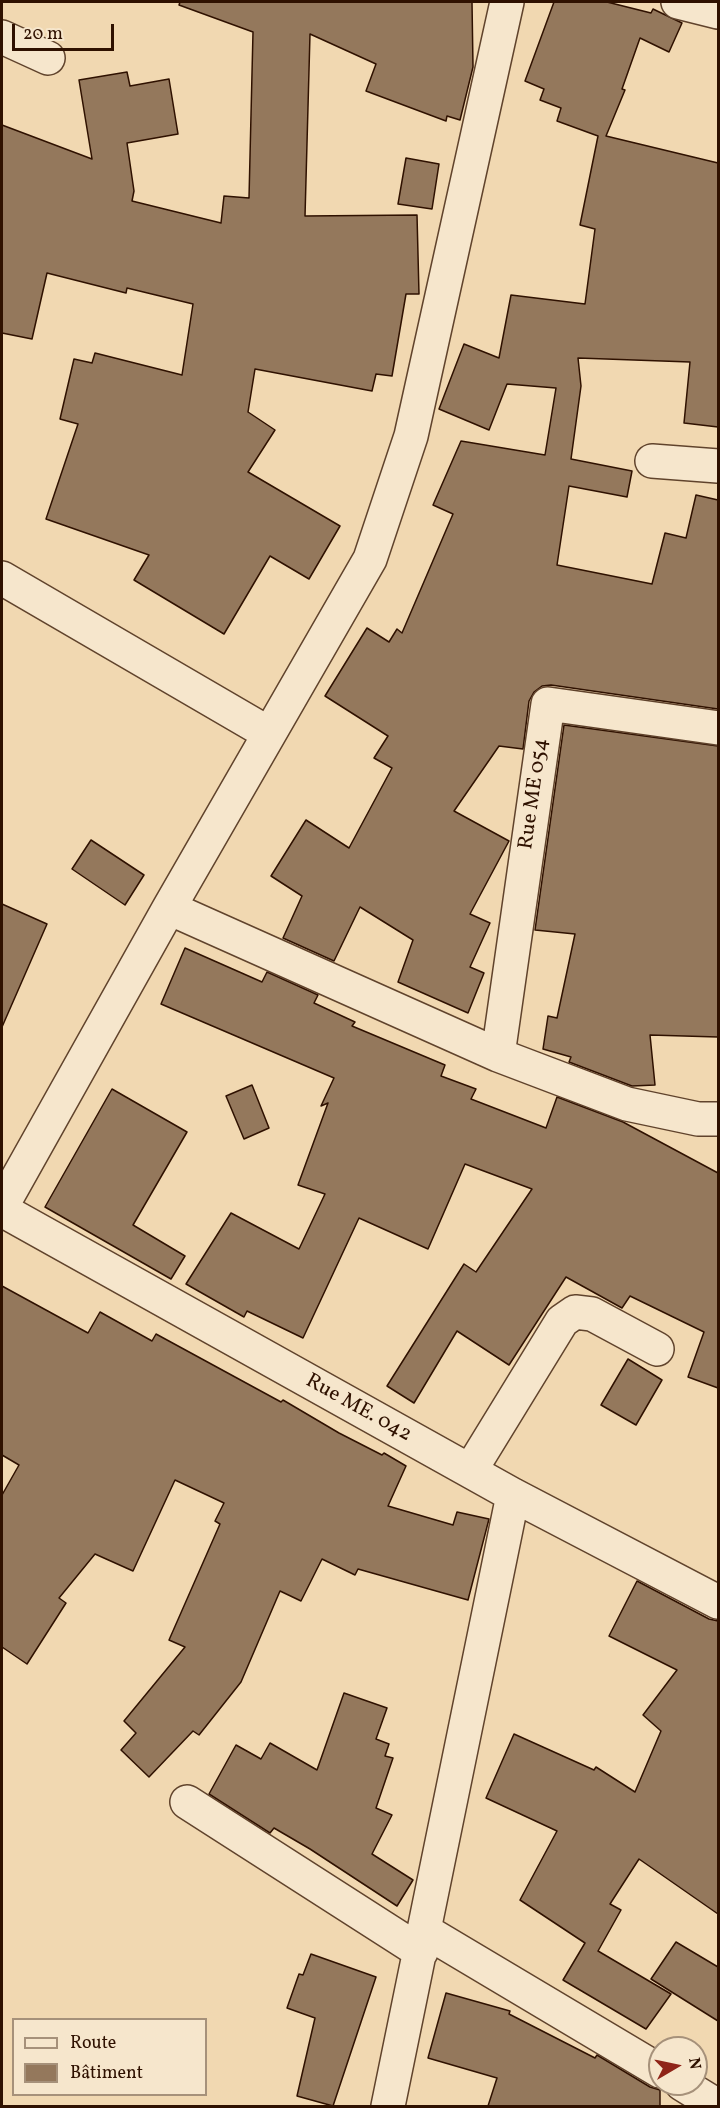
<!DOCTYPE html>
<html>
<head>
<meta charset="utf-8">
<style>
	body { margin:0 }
	#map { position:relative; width:720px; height:2108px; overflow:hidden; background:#f1d8b1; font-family:Vollkorn,serif }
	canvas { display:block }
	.frame { position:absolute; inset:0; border:3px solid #2f1100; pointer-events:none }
	.legend { position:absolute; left:12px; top:2018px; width:195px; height:78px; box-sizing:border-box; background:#f6e6cc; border:2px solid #a6917a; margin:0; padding:8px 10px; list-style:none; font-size:18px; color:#2f1100 }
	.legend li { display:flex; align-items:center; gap:12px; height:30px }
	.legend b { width:30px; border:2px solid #a6917a }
	.north { position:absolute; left:648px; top:2036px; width:60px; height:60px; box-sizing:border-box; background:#f6e6cc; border:2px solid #a6917a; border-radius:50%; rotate:81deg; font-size:16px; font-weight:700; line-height:24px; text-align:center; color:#2f1100 }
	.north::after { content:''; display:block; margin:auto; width:21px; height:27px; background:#8f2418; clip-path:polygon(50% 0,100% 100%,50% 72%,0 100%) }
	.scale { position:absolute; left:12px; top:24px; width:102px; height:27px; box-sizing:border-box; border:3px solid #2f1100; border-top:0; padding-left:8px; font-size:18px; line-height:21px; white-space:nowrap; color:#2f1100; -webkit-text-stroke:4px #f6e6cc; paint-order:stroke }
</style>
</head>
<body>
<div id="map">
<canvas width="720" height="2108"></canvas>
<div class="frame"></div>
<ul class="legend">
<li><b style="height:8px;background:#f6e6cc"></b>Route</li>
<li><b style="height:16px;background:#94785c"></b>Bâtiment</li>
</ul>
<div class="north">N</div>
<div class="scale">20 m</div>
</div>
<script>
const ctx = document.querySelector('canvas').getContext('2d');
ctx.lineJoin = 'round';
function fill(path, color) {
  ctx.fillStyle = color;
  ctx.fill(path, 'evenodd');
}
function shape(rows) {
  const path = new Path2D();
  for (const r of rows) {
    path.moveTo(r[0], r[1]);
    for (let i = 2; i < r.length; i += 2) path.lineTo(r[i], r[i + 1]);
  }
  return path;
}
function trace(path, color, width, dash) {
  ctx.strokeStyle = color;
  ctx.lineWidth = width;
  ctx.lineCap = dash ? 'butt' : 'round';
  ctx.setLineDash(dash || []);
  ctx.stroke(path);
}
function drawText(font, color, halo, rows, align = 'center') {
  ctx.font = font + ' Vollkorn,serif';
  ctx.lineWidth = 5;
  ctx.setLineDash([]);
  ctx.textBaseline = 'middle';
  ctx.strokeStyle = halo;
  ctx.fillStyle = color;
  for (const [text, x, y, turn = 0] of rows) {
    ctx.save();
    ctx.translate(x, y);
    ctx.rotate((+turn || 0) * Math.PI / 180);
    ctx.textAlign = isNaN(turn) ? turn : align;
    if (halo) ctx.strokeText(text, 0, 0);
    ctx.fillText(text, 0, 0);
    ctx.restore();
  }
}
const building = shape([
	[180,2,472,2,473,67,460,120,447,116,446,121,366,91,376,64,310,34,305,216,417,215,419,294,406,294,392,376,376,374,372,391,255,369,248,412,275,430,248,472,340,526,309,579,270,556,224,634,134,580,149,555,46,519,78,424,60,419,74,359,92,363,95,353,182,375,193,304,127,288,126,293,47,273,32,339,2,333,2,125,92,159,79,80,127,72,130,86,169,79,178,134,127,143,134,191,132,201,221,223,224,196,249,198,253,32,179,5,180,2],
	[554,2,607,2,651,13,653,9,682,23,669,52,640,38,622,89,625,90,606,136,718,163,718,427,684,423,690,362,578,358,581,386,571,459,632,471,627,497,569,486,557,565,652,584,665,533,686,538,696,495,718,500,718,709,551,685,542,686,534,692,529,701,523,749,499,746,454,811,509,841,470,914,490,923,470,967,484,973,468,1013,398,982,413,940,360,907,334,961,283,938,302,896,271,876,306,820,349,848,392,768,374,758,388,736,325,696,367,628,389,642,397,629,402,633,453,514,433,505,461,441,545,455,556,388,507,384,489,430,439,409,464,344,499,358,511,295,585,304,595,229,580,225,598,136,557,121,561,108,540,100,544,89,525,81,554,2],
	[406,158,439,164,432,209,398,204,406,158],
	[564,725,718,746,718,1037,650,1035,655,1085,632,1086,569,1062,571,1057,543,1049,548,1016,557,1018,575,934,535,930,564,725],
	[91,840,144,875,125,905,72,869,91,840],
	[2,904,47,924,2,1027,2,904],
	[185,948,262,982,267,972,318,995,314,1003,355,1022,352,1026,445,1065,441,1076,476,1089,471,1099,546,1128,557,1097,623,1122,718,1173,718,1388,688,1377,704,1332,630,1296,622,1308,566,1277,509,1365,457,1331,414,1403,387,1386,464,1264,476,1272,532,1189,465,1164,428,1249,359,1218,303,1338,247,1311,244,1317,186,1284,231,1213,299,1249,325,1194,298,1185,328,1103,321,1106,334,1078,161,1004,185,948],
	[252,1085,269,1128,244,1139,226,1096,252,1085],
	[112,1089,187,1132,133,1225,185,1256,171,1279,45,1207,112,1089],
	[2,1286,88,1333,100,1312,152,1341,156,1334,281,1402,283,1400,339,1433,382,1455,384,1453,406,1466,388,1506,453,1525,457,1512,489,1519,468,1600,358,1569,355,1575,322,1559,301,1601,280,1591,241,1682,199,1735,193,1731,149,1777,121,1750,136,1733,124,1721,185,1647,169,1640,220,1524,215,1521,224,1503,175,1480,133,1571,95,1554,59,1598,66,1603,27,1664,2,1647,2,1495,19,1465,2,1455,2,1286],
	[628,1359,662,1380,636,1425,601,1405,628,1359],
	[637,1581,709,1619,718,1621,718,1914,639,1859,610,1904,621,1910,598,1951,671,1994,646,2029,563,1980,585,1943,520,1900,557,1831,486,1798,514,1734,594,1770,596,1767,635,1792,661,1731,643,1715,677,1670,609,1636,637,1581],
	[344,1693,387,1708,376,1739,389,1744,385,1756,393,1758,376,1808,392,1815,372,1854,413,1880,397,1906,310,1849,274,1828,270,1833,209,1794,236,1745,261,1759,270,1743,317,1770,344,1693],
	[676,1942,718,1967,718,2021,651,1979,676,1942],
	[311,1954,376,1977,333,2106,297,2096,315,2018,287,2008,299,1974,303,1975,311,1954],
	[446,1993,510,2011,509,2014,595,2058,597,2055,650,2087,660,2090,660,2106,488,2106,497,2078,428,2058,446,1993]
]);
const minor = shape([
	[678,2,718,12],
	[2,37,48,58],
	[652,461,718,466],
	[2,578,268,733],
	[169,908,498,1055,627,1104,698,1119,718,1119],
	[498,1055,548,704,718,728],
	[2,1206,169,908,370,559,411,436,507,2],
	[2,1210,513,1495,718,1602],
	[470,1471,562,1321,575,1312,592,1314,657,1349],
	[187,1802,421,1952],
	[425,1931,660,2071],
	[682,2084,718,2106],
	[388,2106,513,1495]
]);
const streetNames = [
	["Rue ME 054",535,794,-82],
	["Rue ME. 042",358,1409,29]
];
fill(building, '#94785c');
trace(building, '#2f1100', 1.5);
trace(minor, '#60432c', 36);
trace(minor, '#f6e6cc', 33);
drawText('21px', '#2f1100', '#f6e6cc', streetNames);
</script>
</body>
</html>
